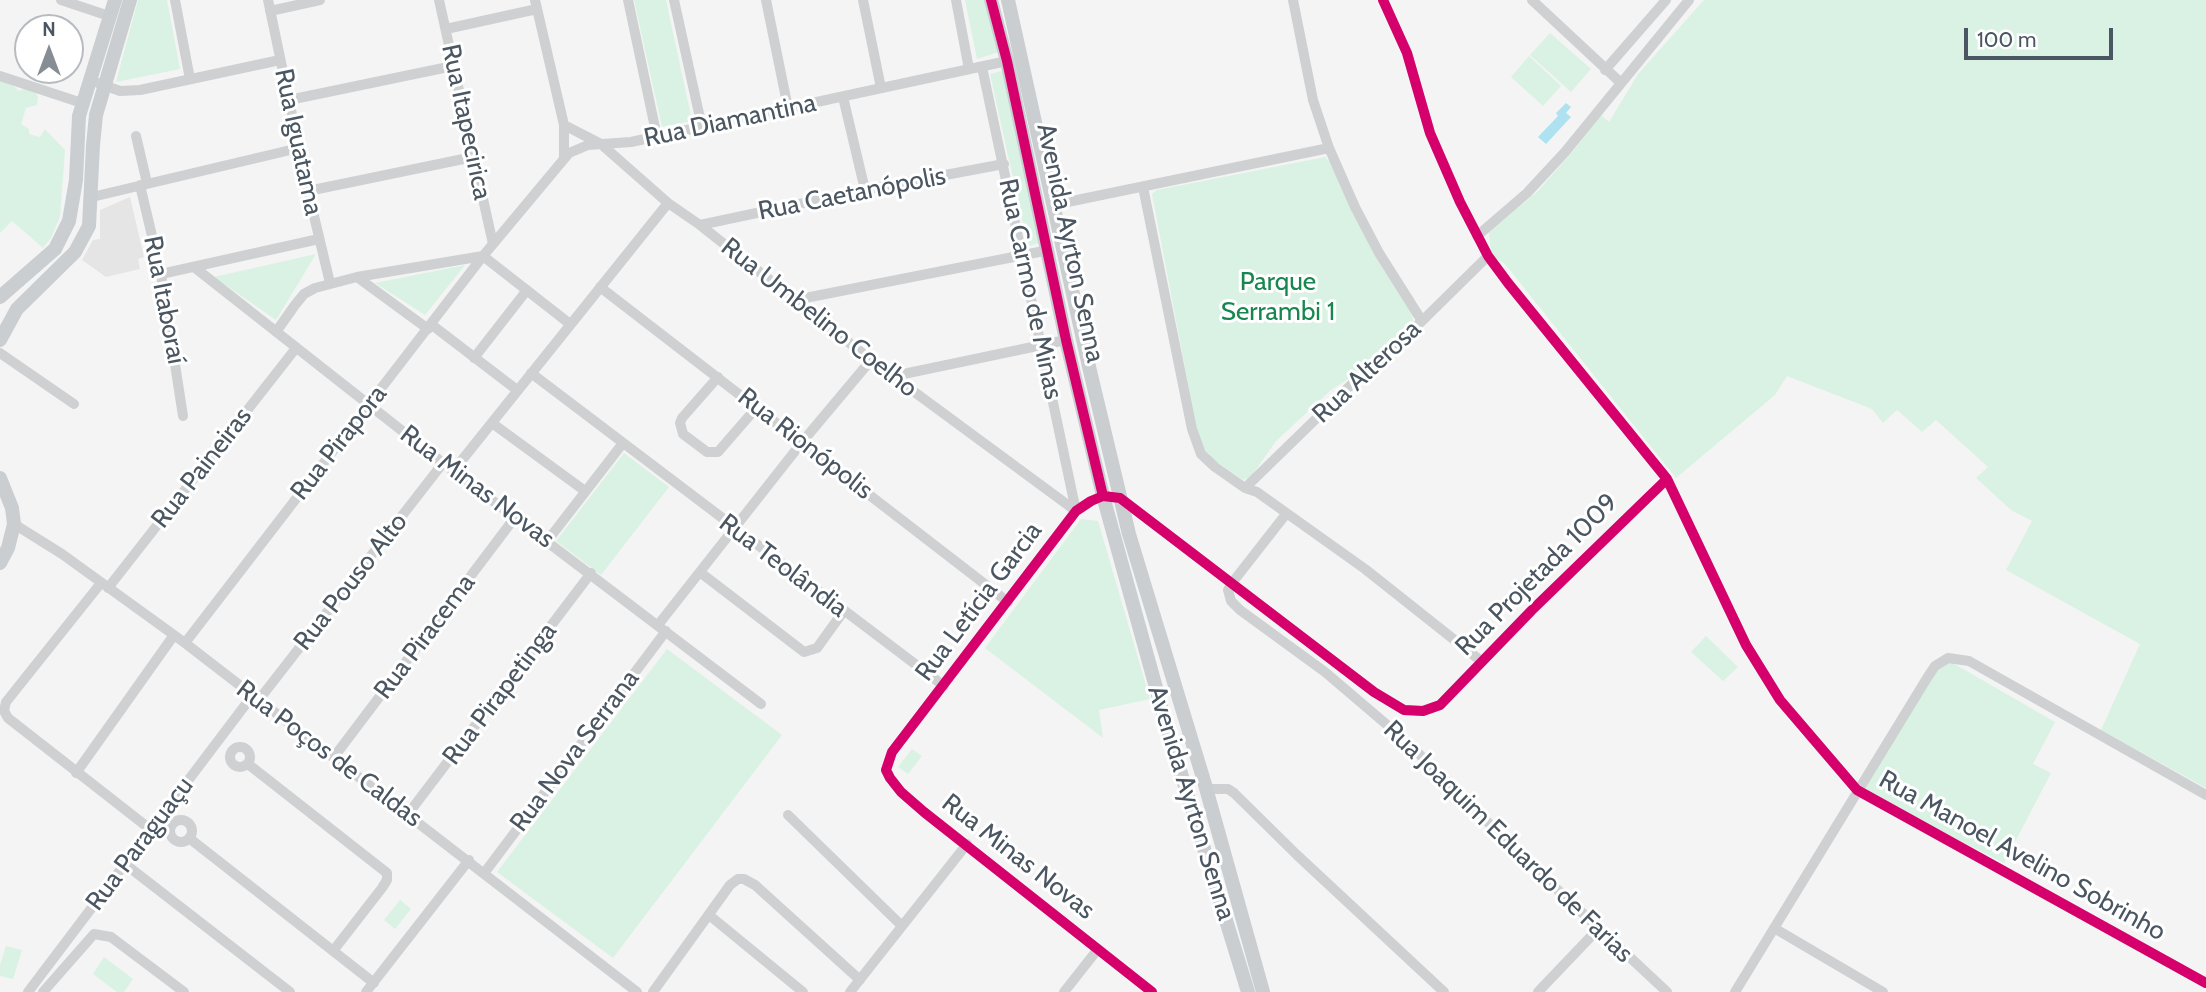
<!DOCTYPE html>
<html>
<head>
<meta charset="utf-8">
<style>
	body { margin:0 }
	#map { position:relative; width:2206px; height:992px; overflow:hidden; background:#f4f4f4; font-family:Cabin,sans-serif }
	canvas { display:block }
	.north { position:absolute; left:14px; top:14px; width:70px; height:70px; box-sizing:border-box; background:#fff; border:2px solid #b7bbc0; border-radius:50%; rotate:0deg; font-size:19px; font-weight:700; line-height:28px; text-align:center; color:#4a5661 }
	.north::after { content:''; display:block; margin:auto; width:24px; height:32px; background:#868d94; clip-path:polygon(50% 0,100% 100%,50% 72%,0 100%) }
	.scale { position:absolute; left:1964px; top:28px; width:149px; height:32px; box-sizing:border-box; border:4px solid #4a5661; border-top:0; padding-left:9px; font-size:21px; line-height:24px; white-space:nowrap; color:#4a5661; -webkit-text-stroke:5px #fff; paint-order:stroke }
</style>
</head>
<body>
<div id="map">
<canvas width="2206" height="992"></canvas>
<div class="north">N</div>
<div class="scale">100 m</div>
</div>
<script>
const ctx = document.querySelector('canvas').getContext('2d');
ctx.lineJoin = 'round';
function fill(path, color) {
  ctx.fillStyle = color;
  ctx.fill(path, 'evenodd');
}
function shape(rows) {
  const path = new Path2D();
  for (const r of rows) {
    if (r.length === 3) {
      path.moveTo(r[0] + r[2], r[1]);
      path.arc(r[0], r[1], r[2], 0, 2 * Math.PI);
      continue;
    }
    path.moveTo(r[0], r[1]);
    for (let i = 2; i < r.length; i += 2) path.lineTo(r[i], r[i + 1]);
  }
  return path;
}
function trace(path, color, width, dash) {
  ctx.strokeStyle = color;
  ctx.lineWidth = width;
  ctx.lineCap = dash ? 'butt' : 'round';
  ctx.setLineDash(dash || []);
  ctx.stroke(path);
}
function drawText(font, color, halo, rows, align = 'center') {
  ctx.font = font + ' Cabin,sans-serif';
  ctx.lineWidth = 6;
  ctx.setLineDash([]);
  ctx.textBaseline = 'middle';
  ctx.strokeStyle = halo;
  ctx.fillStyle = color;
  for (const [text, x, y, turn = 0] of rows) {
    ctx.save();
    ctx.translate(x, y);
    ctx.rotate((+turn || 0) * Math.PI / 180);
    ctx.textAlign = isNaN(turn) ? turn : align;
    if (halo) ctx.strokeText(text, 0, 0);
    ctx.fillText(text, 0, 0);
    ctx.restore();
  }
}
const education = shape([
	[130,197,144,257,138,259,140,269,106,277,82,260,93,240,100,239,100,210]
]);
const green = shape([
	[138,0,167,0,180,69,116,82],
	[634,0,666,0,692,121,662,127],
	[965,0,985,0,999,52,977,59],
	[1704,0,2206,0,2206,788,2101,730,2140,644,2006,570,2032,521,2011,510,1976,478,1988,467,1936,420,1922,432,1897,410,1883,423,1872,409,1787,376,1775,395,1676,478,1505,264,1491,255,1489,231,1537,192,1574,150,1601,115,1609,122,1638,74],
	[1550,33,1591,69,1571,92,1530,55],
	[1529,56,1561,86,1543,106,1511,77],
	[1005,70,1044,242,1028,246,990,74],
	[0,81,9,82,19,91,25,88,36,93,38,97,37,105,26,108,21,124,29,129,29,134,40,137,45,129,65,150,60,217,51,238,43,248,12,221,0,233],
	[1325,157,1330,162,1376,258,1412,314,1413,321,1365,368,1331,390,1276,441,1251,477,1243,480,1213,459,1206,452,1198,436,1152,194,1157,190],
	[316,254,276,320,214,277],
	[465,265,425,315,375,283],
	[624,453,669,487,601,575,556,541],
	[1081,519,1098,521,1150,699,1099,710,1103,738,985,648],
	[1706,636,1738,667,1723,681,1691,652],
	[667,649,782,735,613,958,497,872],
	[1951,662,2055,722,2033,764,2051,773,2004,863,1869,794,1866,789,1867,783,1935,669],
	[912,749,922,756,908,774,898,767],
	[400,900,411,909,395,929,384,920],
	[6,946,22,950,13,979,0,976,0,965],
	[104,957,133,979,124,992,117,992,93,974]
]);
const water = shape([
	[1566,103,1571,107,1566,113,1571,117,1546,144,1538,137,1558,116,1556,113]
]);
const minor = shape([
	[61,0,109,16],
	[175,0,190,79],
	[268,0,308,191,330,283],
	[439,0,493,244],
	[535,0,564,125,564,159],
	[628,0,657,137],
	[674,0,702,127],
	[766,0,788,108],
	[863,0,881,88],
	[956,0,969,69],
	[1293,0,1313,100,1329,148,1355,207,1379,253,1422,321],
	[1383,0,1407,53,1430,133,1460,202,1488,256,1508,283,1667,479,1746,645,1780,700,1857,790,2206,983],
	[1532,0,1621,83],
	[270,11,320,0],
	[446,29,537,9],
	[982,67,1076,511],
	[1605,70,1666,0],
	[0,76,82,103],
	[98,83,120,91,140,90,280,60],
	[843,97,865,190],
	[289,100,453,66],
	[564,125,601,144,668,203,700,225,871,360,1076,511],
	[136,136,147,183],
	[140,185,161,274,183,416],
	[1143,187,1192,429,1201,454,1215,467,1245,488,1257,492,1365,569,1481,661],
	[308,191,473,157],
	[92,197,299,148],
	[1053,205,1329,148],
	[700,225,865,190,1004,164],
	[1477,236,1527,193,1565,152,1689,0],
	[194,267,443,463,761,704],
	[161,274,319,239],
	[357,277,428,329],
	[600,287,1008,602],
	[795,300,1049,250],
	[432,325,517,390],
	[276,332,295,305,304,294,315,288,357,277,483,256,570,324],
	[0,353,74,404],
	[474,358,527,290],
	[531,373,944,686],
	[894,376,1066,340],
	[718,377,682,418,680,423,683,434,707,452,718,452,757,407],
	[492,423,585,491],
	[454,470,668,203],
	[1245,488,1358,378,1422,321,1488,256],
	[1286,514,1232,583,1228,590,1231,601,1240,610,1325,672,1406,741,1531,865,1667,992],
	[14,524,62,554,185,643,637,992],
	[548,540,623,443],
	[701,573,804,652,817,648,843,612],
	[108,588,296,348],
	[658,625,803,441,871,360],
	[185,643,483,256,569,153,588,145,631,142,1007,61],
	[258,701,443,463],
	[6,702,4,711,8,718,150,829],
	[6,702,101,583],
	[240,757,10],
	[334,757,516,516],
	[248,764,387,873,387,880,382,888,333,951],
	[76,773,174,635],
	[1206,789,1228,789,1234,793,1297,855,1444,992],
	[408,814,591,573],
	[788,815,902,926],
	[181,831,11],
	[189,838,374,983],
	[125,864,290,992],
	[485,872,666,631],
	[709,915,803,992],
	[1774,928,1883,992],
	[28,992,252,696],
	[43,992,94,934,111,937,184,992],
	[366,992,469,860],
	[653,992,730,885,738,879,744,879,755,885,860,980],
	[850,992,967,844],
	[1064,992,1098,949],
	[1152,992,924,812,901,792,890,778,886,770,892,752,1076,511,1091,501,1103,496,1120,498,1374,692,1404,710,1423,711,1440,705,1532,610,1667,479],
	[1538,992,1599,928],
	[1735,992,1927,678,1935,666,1948,658,1969,661,2206,795]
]);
const major = shape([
	[991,0,1007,61,1066,340,1103,496,1168,731,1248,992],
	[1008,0,1090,371,1129,534,1204,781,1263,992],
	[0,297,55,249,69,221,76,180,79,116,115,0],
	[0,340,17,309,75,252,89,226,93,145,96,115,130,0],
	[0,478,12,508,14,524,8,548,0,563]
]);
const cycleway = shape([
	[991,0,1007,61,1066,340,1103,496],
	[1383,0,1407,53,1430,133,1460,202,1488,256,1508,283,1667,479,1746,645,1780,700,1857,790,2206,983],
	[1152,992,924,812,901,792,890,778,886,770,892,752,1076,511,1091,501,1103,496,1120,498,1374,692,1404,710,1423,711,1440,705,1532,610,1667,479]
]);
const streetNames = [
	["Rua Diamantina",730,121,-12],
	["Rua Itapecirica",466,122,78],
	["Rua Iguatama",298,142,78],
	["Rua Caetanópolis",852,194,-11],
	["Avenida Ayrton Senna",1070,243,78],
	["Rua Carmo de Minas",1030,289,78],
	["Rua Itaboraí",164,300,79],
	["Rua Umbelino Coelho",819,318,38],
	["Rua Alterosa",1367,372,-43],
	["Rua Pirapora",339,443,-52],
	["Rua Rionópolis",805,444,38],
	["Rua Paineiras",202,468,-52],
	["Rua Minas Novas",477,487,37],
	["Rua Teolândia",783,566,37],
	["Rua Projetada 1009",1537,575,-45],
	["Rua Pouso Alto",351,582,-52],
	["Rua Letícia Garcia",979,602,-53],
	["Rua Piracema",425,637,-53],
	["Rua Pirapetinga",500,694,-53],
	["Rua Nova Serrana",575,751,-53],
	["Rua Poços de Caldas",329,754,37],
	["Avenida Ayrton Senna",1191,803,73],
	["Rua Joaquim Eduardo de Farias",1508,842,44],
	["Rua Paraguaçu",140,844,-53],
	["Rua Manoel Avelino Sobrinho",2022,856,29],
	["Rua Minas Novas",1018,857,38]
];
const parkNames = [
	["Parque",1278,282],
	["Serrambi 1",1278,312]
];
fill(education, '#e6e5e6');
fill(green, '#d9f2e3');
fill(water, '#aee2f0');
trace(minor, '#ced0d2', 10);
trace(major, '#caced1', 14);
trace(cycleway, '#d6006c', 10);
drawText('26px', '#4a5661', '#fff', streetNames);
drawText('26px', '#17864f', '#fff', parkNames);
</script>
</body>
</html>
